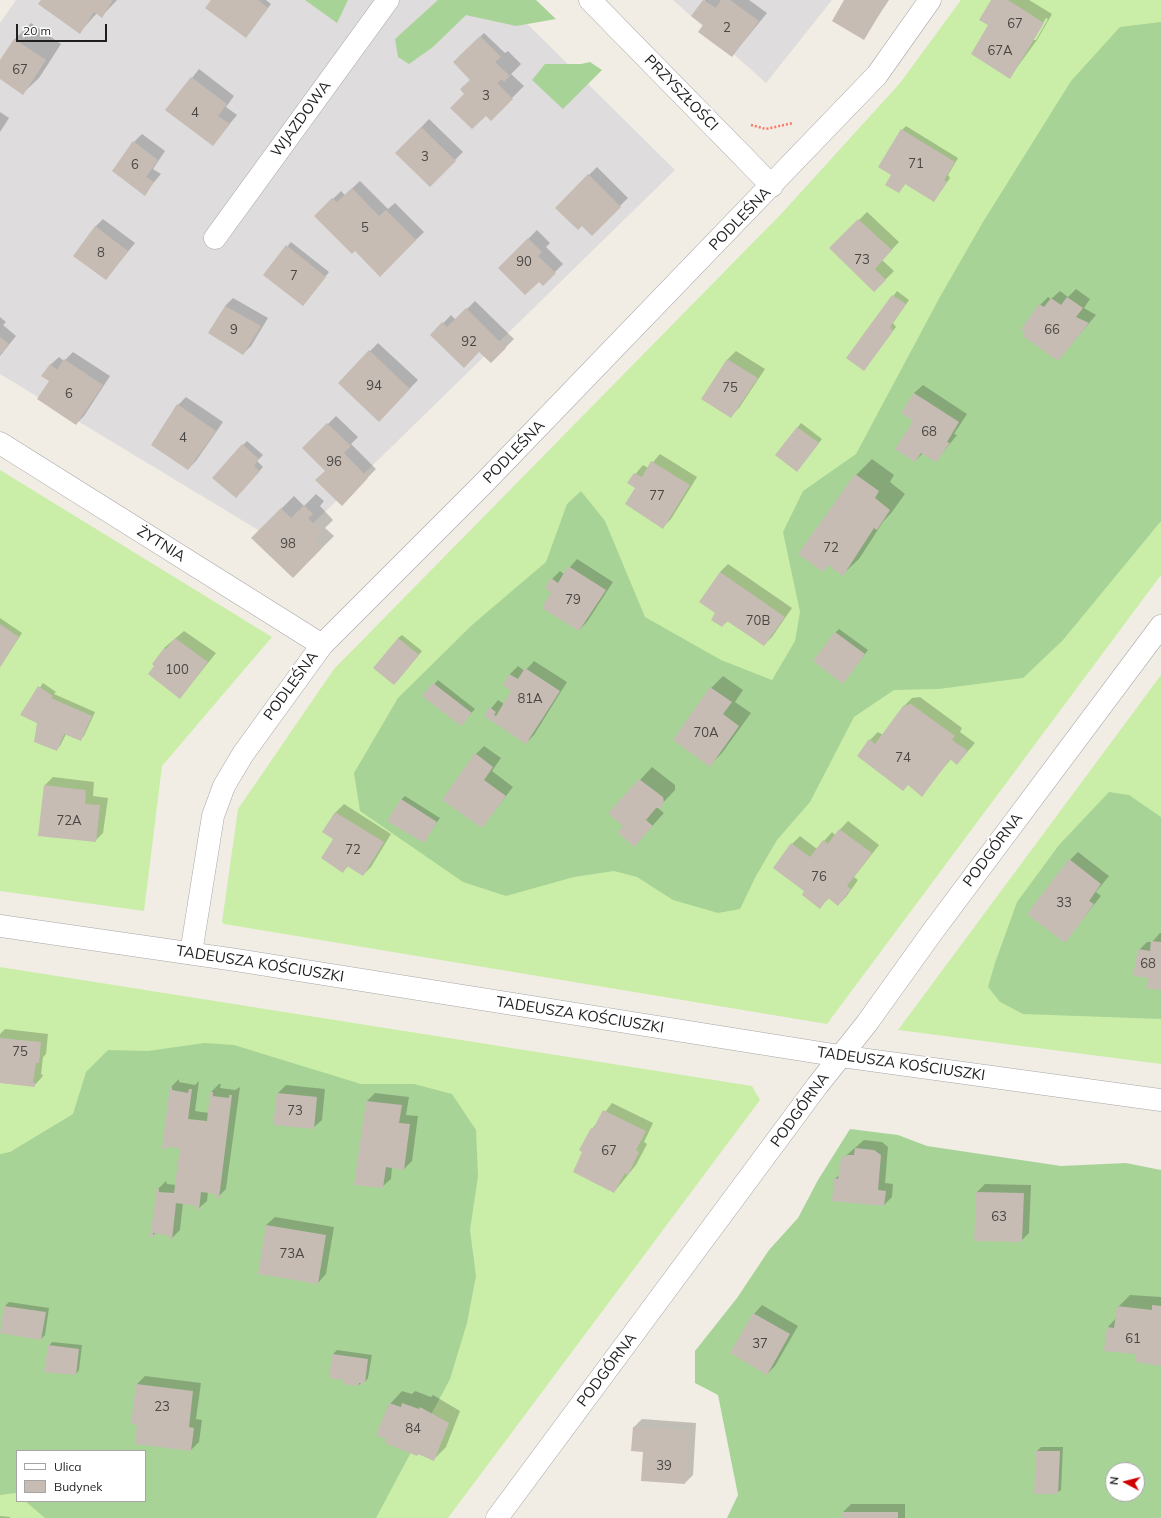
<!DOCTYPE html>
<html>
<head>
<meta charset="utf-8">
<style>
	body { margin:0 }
	#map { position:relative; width:1161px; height:1518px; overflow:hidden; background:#f1ede5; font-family:Mulish,sans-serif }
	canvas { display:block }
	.legend { position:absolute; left:16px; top:1450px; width:130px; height:52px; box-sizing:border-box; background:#fff; border:1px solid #a5a5a5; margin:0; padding:5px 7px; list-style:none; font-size:12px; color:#1f1f1f }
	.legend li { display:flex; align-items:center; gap:8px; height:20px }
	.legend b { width:20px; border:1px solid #a5a5a5 }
	.north { position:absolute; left:1105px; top:1462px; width:40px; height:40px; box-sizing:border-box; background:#fff; border:1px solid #a5a5a5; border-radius:50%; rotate:277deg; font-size:11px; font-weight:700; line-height:16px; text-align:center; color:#1f1f1f }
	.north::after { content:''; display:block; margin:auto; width:14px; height:18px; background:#cf0100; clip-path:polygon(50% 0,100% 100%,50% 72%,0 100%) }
	.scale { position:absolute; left:16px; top:24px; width:91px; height:18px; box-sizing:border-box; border:2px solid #1f1f1f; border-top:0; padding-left:5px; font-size:12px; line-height:14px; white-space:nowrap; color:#1f1f1f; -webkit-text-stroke:3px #fff; paint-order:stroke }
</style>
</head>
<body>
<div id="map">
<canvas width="1161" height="1518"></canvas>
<ul class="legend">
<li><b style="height:5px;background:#fff"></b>Ulica</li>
<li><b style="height:11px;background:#c6bcb4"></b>Budynek</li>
</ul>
<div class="north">N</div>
<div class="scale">20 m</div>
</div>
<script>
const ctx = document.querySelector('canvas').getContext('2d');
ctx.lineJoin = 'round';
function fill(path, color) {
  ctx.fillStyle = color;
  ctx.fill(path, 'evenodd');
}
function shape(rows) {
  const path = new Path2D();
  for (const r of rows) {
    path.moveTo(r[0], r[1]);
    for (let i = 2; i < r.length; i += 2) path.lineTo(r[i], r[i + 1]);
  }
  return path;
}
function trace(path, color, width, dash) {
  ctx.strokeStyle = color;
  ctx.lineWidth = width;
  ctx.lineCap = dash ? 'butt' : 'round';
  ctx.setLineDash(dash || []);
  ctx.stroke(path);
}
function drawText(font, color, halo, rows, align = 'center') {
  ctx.font = font + ' Mulish,sans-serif';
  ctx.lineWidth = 4;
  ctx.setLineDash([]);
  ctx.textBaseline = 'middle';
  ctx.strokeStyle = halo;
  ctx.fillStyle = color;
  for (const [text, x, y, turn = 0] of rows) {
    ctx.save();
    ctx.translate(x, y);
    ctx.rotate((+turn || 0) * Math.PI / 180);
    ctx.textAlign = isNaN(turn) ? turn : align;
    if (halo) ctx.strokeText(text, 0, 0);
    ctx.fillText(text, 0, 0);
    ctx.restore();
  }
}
const residential = shape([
	[16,0,503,0,675,170,288,548,0,374,0,23],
	[673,0,832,0,766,83]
]);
const grass = shape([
	[961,0,1161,0,1161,575,827,1024,224,924,222,922,238,809,334,669,782,213,900,83],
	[0,470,272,637,162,766,144,911,0,891],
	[1161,675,1161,1064,898,1030],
	[0,967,752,1086,760,1100,448,1518,0,1518],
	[17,1451,145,1451,145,1501,17,1501]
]);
const forest = shape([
	[305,0,348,0,337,23],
	[438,0,536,0,556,19,516,26,466,15,433,47,409,64,398,57,395,39],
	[1161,22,1161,521,1063,640,1023,678,939,689,894,690,854,717,810,802,777,840,756,876,740,909,718,913,673,900,637,877,614,871,574,877,506,896,463,882,360,811,354,773,398,698,472,625,546,562,567,504,581,491,605,521,645,617,721,660,772,680,795,641,800,612,783,532,803,491,856,454,941,295,983,222,1071,81,1120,27],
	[590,62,602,70,563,109,532,80,545,64,581,64],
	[1109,792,1129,795,1161,817,1161,1019,1023,1014,1000,1002,988,987,995,963,1017,902,1059,845],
	[204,1043,234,1045,361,1084,414,1084,452,1094,476,1130,478,1176,470,1230,476,1276,467,1323,450,1379,376,1518,45,1518,25,1501,145,1501,145,1451,17,1451,17,1494,15,1493,0,1495,0,1154,10,1152,73,1114,86,1072,108,1050,148,1051],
	[850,1129,898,1135,927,1146,1061,1166,1126,1163,1161,1170,1161,1518,727,1518,738,1495,718,1395,695,1383,695,1351,737,1298,769,1250,798,1218,818,1180],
	[1113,1470,1137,1470,1137,1494,1113,1494]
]);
const shadow = shape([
	[42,0,117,0,102,16,97,13,80,32],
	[212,0,266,0,271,4,249,33],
	[705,0,749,0,767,13,732,56,704,24,693,16],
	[846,0,889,0,863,39],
	[992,0,1029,0,1052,14,1037,40,1010,77,989,26],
	[1046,18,1048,19,1036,40,1033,40],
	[31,23,61,44,39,78,23,93,0,78,0,61,15,39],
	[484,33,505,53,508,51,521,64,511,74,524,86,491,119,466,94,480,71,454,62],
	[199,69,234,96,226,107,237,115,213,144,167,110],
	[0,112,9,118,0,132],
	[429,119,463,152,430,185,397,153],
	[906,126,958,158,948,175,950,178,934,201,906,183,899,192,892,175,902,130],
	[142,134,165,151,153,169,161,174,144,194,134,142],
	[597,167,628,198,592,234,582,224,556,208],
	[360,181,388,209,395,203,424,232,380,275,355,250,316,216,341,191,345,195],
	[867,212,899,242,882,260,894,271,874,291,831,248],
	[103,219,135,243,106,279,95,227],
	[537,230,550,243,546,247,563,264,543,284,539,280,499,268],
	[291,242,329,272,306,301,264,275],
	[1076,289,1090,299,1084,308,1096,315,1058,360,1040,305,1048,297,1051,299,1060,291,1068,297],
	[897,291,909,300,893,323,896,327,864,370,847,358],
	[233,298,268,318,251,346,243,354,225,306],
	[475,301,514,339,491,362,479,351,432,335,451,315,456,320],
	[0,317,6,322,3,325,16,336,0,356],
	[378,343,418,380,387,412,339,383],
	[736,351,765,369,739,408,731,416,703,398,728,359],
	[73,352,110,376,84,416,76,424,51,381,50,365,59,357,64,361],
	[923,385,967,414,954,434,957,435,936,461,923,453,915,461,914,393],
	[186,397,223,422,196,461,188,469,178,405],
	[336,416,358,437,351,444,376,469,342,504,326,471,304,448],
	[801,423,822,439,797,471,776,455],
	[247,441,263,455,257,461,263,467,240,493,243,445],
	[660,454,697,477,671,519,663,527,636,488,628,483,643,465,648,468],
	[872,459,894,475,890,482,905,494,892,512,883,522,859,559,843,574,829,564,823,571,800,554,856,475],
	[316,494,324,501,320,506,333,520,325,528,334,536,293,577,252,538,294,496,304,506],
	[577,559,613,582,587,622,579,630,553,592,552,579,560,571,564,574],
	[728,564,792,608,772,637,764,645,728,621,722,626,717,613,720,572],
	[0,618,22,633,0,667],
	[839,629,868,650,843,683,835,633],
	[184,631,216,653,180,698,164,648],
	[402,635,422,651,398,680,398,638],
	[534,661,567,682,534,735,526,743,485,716,498,700,504,704,513,691,504,685,510,674,518,666,525,671],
	[723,676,743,690,735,702,751,713,722,753,710,765,674,740,711,688],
	[438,680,475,709,461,725,424,696],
	[43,683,56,692,54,694,95,712,84,736,80,740,66,734,60,746,56,750,38,723,21,715],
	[920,697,962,728,960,732,975,743,957,764,951,759,921,795,870,740,878,732,883,735,904,706,912,698],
	[484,746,501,758,492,771,513,787,482,827,476,754],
	[652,767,675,785,675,790,658,808,664,813,634,846,624,826,640,780],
	[53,777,94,782,93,796,108,798,103,833,95,841,45,785],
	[405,796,440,818,423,842,401,800],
	[344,804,391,834,371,867,363,875,348,866,343,872,335,838,324,832,336,812],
	[848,821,879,845,854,877,858,880,846,897,838,905,829,898,820,907,806,890,792,844,800,836,817,849,832,832,835,835],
	[1078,852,1109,876,1096,892,1101,896,1064,942,1070,860],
	[1160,933,1161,933,1161,988,1139,950,1147,942,1152,942],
	[5,1029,48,1034,46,1054,43,1057,41,1074,43,1075,42,1077,34,1086,0,1082,0,1034],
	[179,1079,179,1082,195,1085,199,1081,195,1111,209,1113,211,1092,219,1084,221,1084,220,1088,235,1090,240,1087,226,1189,218,1197,218,1193,208,1192,207,1201,198,1209,198,1205,183,1203,180,1230,171,1239,171,1235,156,1233,152,1236,158,1189,166,1181,167,1184,176,1185,181,1148,166,1146,164,1148,171,1087],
	[286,1085,325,1089,322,1120,313,1128,278,1093],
	[375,1093,409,1097,406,1115,418,1116,412,1161,404,1169,392,1167,391,1179,382,1187,367,1101],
	[612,1103,653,1123,644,1142,647,1144,636,1165,614,1192,592,1129],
	[864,1140,882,1142,888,1147,885,1183,893,1184,892,1197,884,1205,835,1179,839,1175,842,1159],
	[985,1184,1031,1185,1029,1233,1021,1241,977,1192],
	[275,1217,334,1227,326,1274,318,1283,266,1225],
	[1130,1295,1161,1297,1161,1365,1136,1354,1105,1350,1108,1327,1116,1318,1118,1307],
	[9,1302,49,1308,45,1335,41,1339,1,1332,5,1306],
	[762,1305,798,1326,775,1366,767,1374,754,1314],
	[52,1342,82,1345,79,1370,76,1374,49,1346],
	[337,1350,372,1355,368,1378,365,1382,362,1382,359,1385,345,1380,333,1354],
	[145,1376,201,1383,196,1419,202,1420,199,1442,191,1450,139,1424,137,1384],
	[402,1391,412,1394,415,1391,431,1397,433,1395,460,1411,446,1447,434,1459,419,1454,417,1455,390,1404],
	[642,1419,696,1423,693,1475,685,1483,645,1451,634,1427],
	[1041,1447,1063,1447,1061,1490,1057,1493,1037,1451],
	[851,1504,905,1504,905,1518,843,1518,843,1512],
	[0,1516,10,1517,10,1518,0,1518]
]);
const building = shape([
	[41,0,113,0,102,18,94,12,80,34,38,4],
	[211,0,258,0,268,8,246,38,205,8],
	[703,0,716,8,721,0,730,0,759,21,732,57,698,32,703,25,691,16],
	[844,0,888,0,864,40,832,21],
	[991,0,1008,0,1044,23,1010,79,971,54,988,25,979,20],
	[480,36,501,57,495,62,510,76,504,82,502,79,497,83,513,99,491,121,486,116,472,129,450,108,464,94,460,89,470,80,453,62],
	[14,39,46,60,23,95,0,79,0,60],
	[191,77,227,104,218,116,230,124,213,146,165,110],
	[421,127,456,161,430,187,395,153],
	[901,129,955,162,944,180,947,182,934,202,905,184,899,193,885,185,891,175,878,167],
	[133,141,158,160,146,177,154,182,145,196,112,171],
	[588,174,621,207,592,236,582,226,578,230,555,208],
	[352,188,379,216,386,210,416,240,380,277,355,251,352,254,314,216,332,198,337,202],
	[858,219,892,250,875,269,886,280,874,292,829,248],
	[95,226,128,251,106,280,73,256],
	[528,238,542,252,538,256,556,273,543,286,539,282,525,295,498,268],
	[286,245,326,277,303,306,263,275],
	[892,295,906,304,890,327,893,331,864,371,846,358],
	[1067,297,1083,308,1076,317,1089,323,1058,361,1023,336,1025,332,1021,329,1039,304,1044,307,1051,298,1061,305],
	[225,306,261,326,243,355,208,333],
	[466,308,506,348,491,363,479,352,464,368,430,335,442,322,447,327],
	[0,337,9,344,0,355],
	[369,350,410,389,379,422,338,383],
	[64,359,103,385,76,425,37,399,49,381,41,376,50,364,57,370],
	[727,359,758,378,731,418,701,399],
	[914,393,959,422,947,442,950,443,936,462,921,453,915,462,895,449,913,421,901,413],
	[177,404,216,431,188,470,151,445],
	[327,423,351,446,344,453,368,478,342,506,315,480,325,471,302,448],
	[797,427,819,443,797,472,775,455],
	[242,444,259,459,254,466,260,471,236,498,212,478],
	[651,461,690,485,663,529,625,504,635,488,627,483,634,473,642,477],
	[855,474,879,491,875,498,890,510,877,530,874,528,843,576,828,565,823,572,798,554],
	[304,505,313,514,308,518,322,532,314,540,322,548,293,578,251,538,281,508,291,518],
	[568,566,606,590,579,631,542,608,551,592,545,588,551,578,558,583],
	[720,572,785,617,764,646,727,621,722,627,711,620,715,613,699,602],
	[0,624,19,637,0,667],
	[835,632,865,654,843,684,813,661],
	[175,638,208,662,180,699,148,674,154,666,152,664,164,648,166,649],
	[398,638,419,655,394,685,373,668],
	[525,668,560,691,526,744,484,716,489,707,496,712,494,715,496,716,511,691,503,685,509,674,518,679],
	[433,683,472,713,461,726,422,696],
	[38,686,53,696,51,698,92,716,81,741,64,734,57,751,34,742,37,723,20,715],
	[710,687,732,702,723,714,739,726,710,767,673,740],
	[911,704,955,736,952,740,968,751,957,765,950,759,922,797,908,785,903,791,857,756,869,739,875,744,903,706],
	[475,753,493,767,484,780,506,796,482,828,442,800],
	[639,779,663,797,664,803,660,808,656,808,646,820,653,826,634,847,617,832,623,826,608,813],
	[44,785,86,790,85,804,100,805,96,842,38,836],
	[401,799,437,822,424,843,387,821],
	[335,812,384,842,363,876,347,866,343,873,321,858,333,839,322,832],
	[839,829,872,853,847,886,851,889,838,906,828,898,820,909,802,895,804,891,773,868,791,843,810,857,823,840,828,844],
	[1069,859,1101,884,1089,901,1094,904,1065,943,1027,914],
	[1151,941,1161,942,1161,990,1146,988,1148,978,1133,976,1138,949,1150,951],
	[0,1038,41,1042,39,1063,36,1063,33,1082,35,1083,35,1087,0,1083],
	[170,1086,172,1087,172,1090,188,1093,189,1089,192,1089,188,1119,207,1121,210,1092,213,1092,213,1096,229,1098,229,1095,232,1095,219,1198,216,1198,216,1194,201,1192,199,1210,196,1210,197,1206,176,1203,172,1240,169,1239,170,1236,153,1233,153,1237,150,1237,157,1188,159,1189,159,1192,174,1193,180,1148,165,1147,165,1149,162,1149],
	[277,1093,317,1097,314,1129,273,1125],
	[366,1101,402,1105,399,1123,410,1124,404,1170,386,1167,383,1188,354,1185],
	[603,1110,646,1131,636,1150,639,1152,628,1175,625,1173,614,1193,573,1172,582,1152,579,1150,591,1128,593,1129],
	[855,1148,874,1150,881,1155,878,1190,886,1191,884,1206,832,1201,834,1178,838,1179,841,1158,847,1155,854,1155],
	[976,1192,1024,1193,1022,1242,974,1241],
	[266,1225,326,1235,318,1284,258,1274],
	[1152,1305,1161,1306,1161,1366,1136,1362,1135,1354,1104,1351,1107,1327,1114,1328,1117,1306,1152,1310],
	[4,1306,46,1312,41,1340,0,1333],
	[753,1313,790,1334,767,1375,730,1353],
	[48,1345,79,1349,76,1375,44,1372],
	[332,1354,368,1359,365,1383,359,1383,359,1386,343,1384,343,1380,329,1378],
	[136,1384,193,1391,189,1427,194,1428,191,1451,135,1444,137,1425,131,1424],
	[389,1403,401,1407,402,1403,419,1409,420,1407,449,1423,434,1461,418,1454,417,1456,385,1443,386,1439,376,1435],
	[633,1427,689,1430,685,1484,641,1481,643,1452,631,1451],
	[1036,1451,1060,1451,1058,1494,1034,1494],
	[842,1512,898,1512,898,1518,842,1518]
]);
const path = shape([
	[751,125,766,129,793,123]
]);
const minor = shape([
	[590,0,772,186],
	[215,238,388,0],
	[0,443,322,645],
	[0,926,236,960,840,1056,1161,1100],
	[191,953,213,816,224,786,243,754,322,645,483,484,877,75,930,0],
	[497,1518,817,1086,867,1023,933,931,1161,626]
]);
const numberNames = [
	["67",1015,24],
	["2",727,28],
	["67A",1000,51],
	["67",20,70],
	["3",486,96],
	["4",195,113],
	["3",425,157],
	["71",916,164],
	["6",135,165],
	["5",365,228],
	["8",101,253],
	["73",862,260],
	["90",524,262],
	["7",294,276],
	["9",234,330],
	["66",1052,330],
	["92",469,342],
	["94",374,386],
	["75",730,388],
	["6",69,394],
	["68",929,432],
	["4",183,438],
	["96",334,462],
	["77",657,496],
	["98",288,544],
	["72",831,548],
	["79",573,600],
	["70B",758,621],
	["100",177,670],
	["81A",530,699],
	["70A",706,733],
	["74",903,758],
	["72A",69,821],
	["72",353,850],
	["76",819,877],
	["33",1064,903],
	["68",1148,964],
	["75",20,1052],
	["73",295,1111],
	["67",609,1151],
	["63",999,1217],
	["73A",292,1254],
	["61",1133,1339],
	["37",760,1344],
	["23",162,1407],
	["84",413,1429],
	["39",664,1466]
];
const streetNames = [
	["PRZYSZŁOŚCI",681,93,46],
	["WJAZDOWA",301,119,-54],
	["PODLEŚNA",740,219,-46],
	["PODLEŚNA",514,452,-46],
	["ŻYTNIA",161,544,32],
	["PODLEŚNA",291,686,-54],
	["PODGÓRNA",993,850,-53],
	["TADEUSZA KOŚCIUSZKI",260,964,9],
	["TADEUSZA KOŚCIUSZKI",580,1015,9],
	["TADEUSZA KOŚCIUSZKI",901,1064,8],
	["PODGÓRNA",800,1110,-54],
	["PODGÓRNA",607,1370,-53]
];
fill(residential, '#dedcdc');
fill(grass, '#caeea8');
fill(forest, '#a8d397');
fill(shadow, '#0003');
fill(building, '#c6bcb4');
trace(minor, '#a6a6a6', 23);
trace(path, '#ff7868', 2.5, [2, 2]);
trace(minor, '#fff', 22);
drawText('13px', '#494644', null, numberNames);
drawText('15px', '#1f1f1f', '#fff', streetNames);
</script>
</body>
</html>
